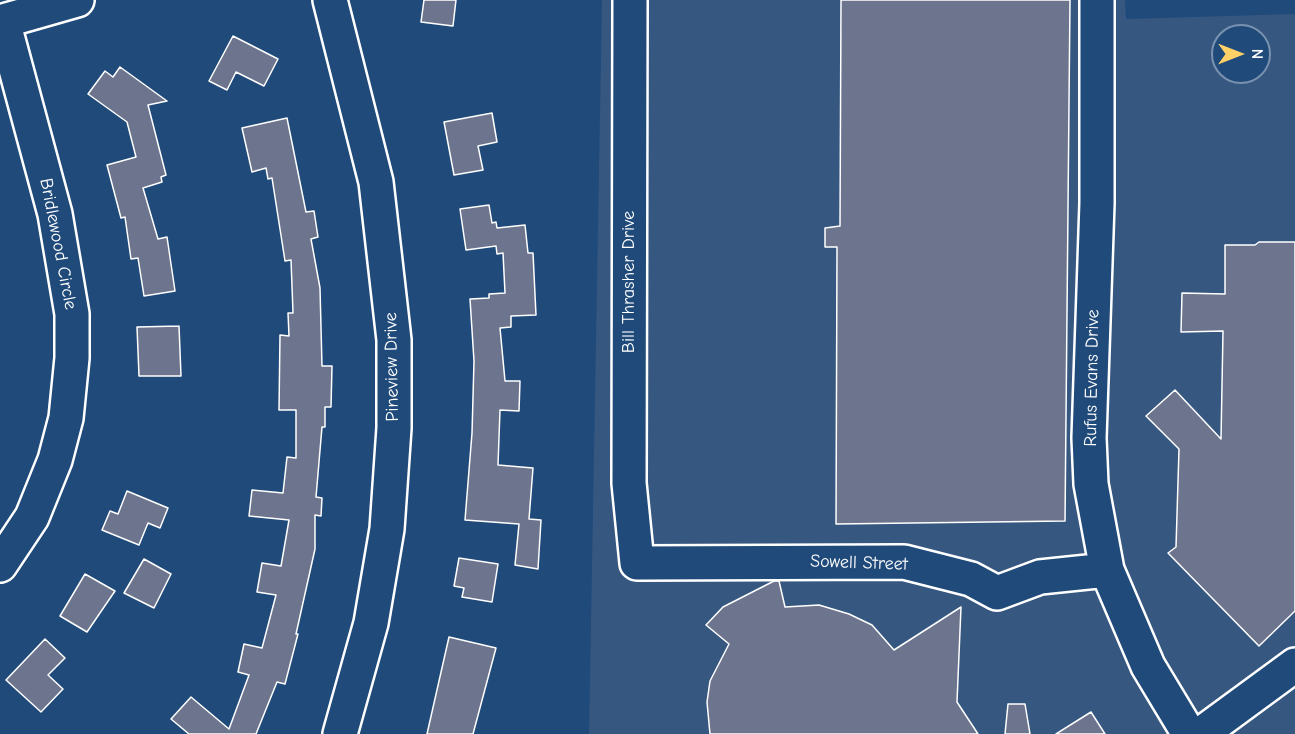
<!DOCTYPE html>
<html>
<head>
<meta charset="utf-8">
<style>
	body { margin:0 }
	#map { position:relative; width:1295px; height:734px; overflow:hidden; background:#1f4a7a; font-family:"Comic Neue",sans-serif }
	canvas { display:block }
	.north { position:absolute; left:1211px; top:24px; width:60px; height:60px; box-sizing:border-box; background:#1f4a7a; border:2px solid #7992af; border-radius:50%; rotate:90deg; font-size:16px; font-weight:700; line-height:24px; text-align:center; color:#fff }
	.north::after { content:''; display:block; margin:auto; width:21px; height:27px; background:#ffd166; clip-path:polygon(50% 0,100% 100%,50% 72%,0 100%) }
</style>
</head>
<body>
<div id="map">
<canvas width="1295" height="734"></canvas>
<div class="north">N</div>
</div>
<script>
const ctx = document.querySelector('canvas').getContext('2d');
ctx.lineJoin = 'round';
function fill(path, color) {
  ctx.fillStyle = color;
  ctx.fill(path, 'evenodd');
}
function shape(rows) {
  const path = new Path2D();
  for (const r of rows) {
    path.moveTo(r[0], r[1]);
    for (let i = 2; i < r.length; i += 2) path.lineTo(r[i], r[i + 1]);
  }
  return path;
}
function trace(path, color, width, dash) {
  ctx.strokeStyle = color;
  ctx.lineWidth = width;
  ctx.lineCap = dash ? 'butt' : 'round';
  ctx.setLineDash(dash || []);
  ctx.stroke(path);
}
function drawText(font, color, halo, rows, align = 'center') {
  ctx.font = font + ' "Comic Neue",sans-serif';
  ctx.lineWidth = 4.5;
  ctx.setLineDash([]);
  ctx.textBaseline = 'middle';
  ctx.strokeStyle = halo;
  ctx.fillStyle = color;
  for (const [text, x, y, turn = 0] of rows) {
    ctx.save();
    ctx.translate(x, y);
    ctx.rotate((+turn || 0) * Math.PI / 180);
    ctx.textAlign = isNaN(turn) ? turn : align;
    if (halo) ctx.strokeText(text, 0, 0);
    ctx.fillText(text, 0, 0);
    ctx.restore();
  }
}
const built = shape([
	[602,0,1125,0,1126,19,1295,14,1295,734,589,734],
	[1223,36,1259,36,1259,72,1223,72]
]);
const building = shape([
	[424,0,456,0,453,26,421,22,424,0],
	[841,0,1070,0,1065,521,836,524,837,247,825,247,825,228,840,226,841,0],
	[233,36,278,59,264,86,236,72,227,90,209,81,233,36],
	[120,67,167,101,148,105,166,175,161,177,162,182,143,188,158,239,167,237,175,291,144,296,138,258,131,259,125,217,121,218,107,165,136,157,127,122,88,94,105,71,113,77,120,67],
	[492,113,497,142,478,146,483,170,454,175,444,122,492,113],
	[287,118,306,212,314,211,318,237,311,239,320,288,322,366,332,366,331,407,325,407,325,427,322,427,316,497,322,498,321,516,315,515,315,549,296,634,298,634,285,684,277,682,256,734,189,734,171,719,191,697,229,729,249,675,238,672,244,644,262,648,276,595,257,592,262,563,281,566,289,520,249,516,252,490,283,493,287,457,296,458,296,410,279,410,280,335,289,336,288,313,293,313,291,260,285,261,272,178,268,179,266,168,252,172,242,128,287,118],
	[489,205,492,223,496,222,497,228,525,225,528,253,533,253,536,315,511,316,511,327,500,328,505,381,520,381,519,411,500,410,498,465,533,468,529,519,541,520,538,569,515,565,519,524,465,520,472,433,474,361,470,299,489,298,489,294,505,293,503,253,497,254,496,246,466,250,460,209,489,205],
	[1259,242,1295,242,1295,611,1259,646,1168,553,1176,547,1179,449,1146,416,1175,390,1221,439,1223,331,1181,332,1182,293,1225,294,1225,245,1255,245,1259,242],
	[179,326,181,376,139,376,137,327,179,326],
	[127,491,168,508,160,528,148,523,139,545,102,530,110,511,118,514,127,491],
	[459,558,498,564,492,602,462,597,464,588,454,586,459,558],
	[144,559,171,574,154,608,124,593,144,559],
	[85,574,115,591,87,632,60,616,85,574],
	[774,581,779,581,785,607,819,605,849,614,872,625,894,650,961,607,957,702,978,734,710,734,707,702,710,681,729,644,706,625,723,607,774,581],
	[449,637,496,648,473,734,427,734,449,637],
	[45,639,65,658,48,675,63,689,41,712,6,680,45,639],
	[1008,704,1025,704,1030,734,1005,734,1008,704],
	[1091,712,1105,734,1056,734,1091,712]
]);
const minor = shape([
	[330,0,376,182,394,340,394,428,387,529,371,623,340,734],
	[630,0,629,483,637,563,904,562,971,579,997,593,1040,577,1107,570],
	[1097,0,1097,203,1089,438,1091,484,1107,570,1148,666,1189,734],
	[0,22,77,0],
	[0,565,32,517,55,460,66,418,72,358,72,314,55,214,3,21],
	[1201,734,1295,665]
]);
const streetNames = [
	["Bridlewood Circle",58,244,79],
	["Bill Thrasher Drive",629,282,-90],
	["Pineview Drive",392,367,-91],
	["Rufus Evans Drive",1092,378,-89],
	["Sowell Street",859,563,2]
];
fill(built, '#365780');
fill(building, '#6d758e');
trace(building, '#fff', 1.5);
trace(minor, '#fff', 38);
trace(minor, '#1f4a7a', 33);
drawText('18px', '#fff', '#1f4a7a', streetNames);
</script>
</body>
</html>
